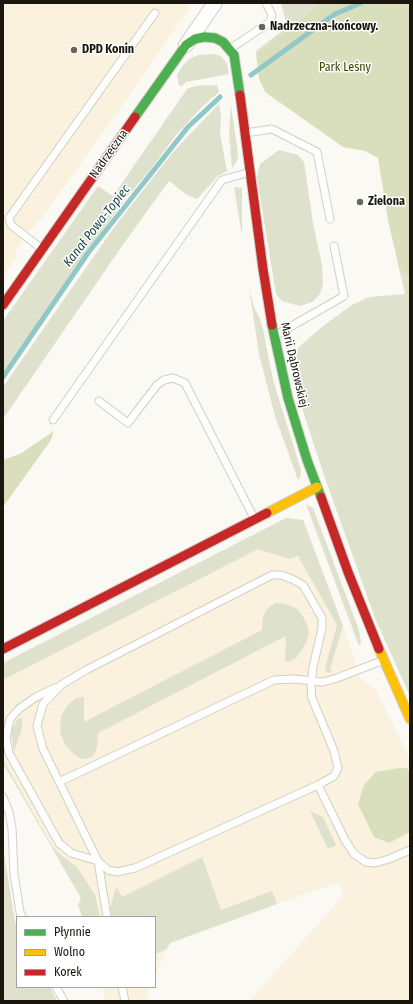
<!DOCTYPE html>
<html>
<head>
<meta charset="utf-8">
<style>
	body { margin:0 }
	#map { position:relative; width:413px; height:1004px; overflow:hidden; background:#faf9f4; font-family:"Fira Sans Condensed",sans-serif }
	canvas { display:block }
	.frame { position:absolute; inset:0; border:4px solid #1a160d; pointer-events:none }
	.legend { position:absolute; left:16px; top:916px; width:140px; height:72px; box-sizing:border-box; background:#fff; border:1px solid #a3a29e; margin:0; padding:5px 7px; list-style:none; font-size:12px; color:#1a160d }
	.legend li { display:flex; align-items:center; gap:8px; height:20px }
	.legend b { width:20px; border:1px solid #a3a29e }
</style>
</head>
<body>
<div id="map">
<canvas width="413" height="1004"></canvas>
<div class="frame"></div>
<ul class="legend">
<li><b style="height:5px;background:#4caf50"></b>Płynnie</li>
<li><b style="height:5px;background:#ffc107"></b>Wolno</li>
<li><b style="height:5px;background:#c62828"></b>Korek</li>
</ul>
</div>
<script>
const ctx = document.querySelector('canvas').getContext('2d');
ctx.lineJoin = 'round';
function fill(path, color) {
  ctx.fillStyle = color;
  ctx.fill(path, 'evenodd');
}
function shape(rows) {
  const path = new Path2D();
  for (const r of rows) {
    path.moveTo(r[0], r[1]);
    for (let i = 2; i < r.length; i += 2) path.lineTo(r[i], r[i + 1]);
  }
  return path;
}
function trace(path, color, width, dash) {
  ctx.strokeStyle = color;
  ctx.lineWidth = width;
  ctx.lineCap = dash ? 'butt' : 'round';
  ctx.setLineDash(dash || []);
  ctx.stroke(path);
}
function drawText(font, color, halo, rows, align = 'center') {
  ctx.font = font + ' "Fira Sans Condensed",sans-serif';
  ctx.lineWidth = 3;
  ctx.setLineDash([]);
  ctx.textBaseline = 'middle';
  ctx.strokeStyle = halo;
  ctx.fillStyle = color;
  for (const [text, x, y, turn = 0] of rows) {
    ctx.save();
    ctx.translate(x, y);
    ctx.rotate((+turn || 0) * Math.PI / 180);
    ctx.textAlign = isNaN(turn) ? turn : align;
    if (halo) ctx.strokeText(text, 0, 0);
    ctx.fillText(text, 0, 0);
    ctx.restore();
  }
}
const built = shape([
	[3,3,186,3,191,6,129,96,42,218,29,231,18,248,16,251,16,258,3,276],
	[286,518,303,520,343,626,361,679,375,688,410,759,410,1001,249,1001,343,896,339,882,169,943,155,977,155,917,82,917,78,905,81,898,3,763,3,663],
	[102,987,151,987,145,1001,106,1001]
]);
const green = shape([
	[281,3,320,3,296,24,256,53,256,51,287,27],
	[214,54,221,56,227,64,229,74,186,82,181,87,179,85,177,75,183,65,191,58,198,55],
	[217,85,219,92,202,107,176,135,150,170,125,199,3,372,3,321,98,186,113,196,187,89,195,86],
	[219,104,221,117,220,134,227,171,218,176,197,199,187,195,169,181,122,246,3,419,3,387,115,226,173,152],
	[231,105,238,154,237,161,232,168,229,133],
	[279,150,298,155,304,162,313,223,322,265,323,284,320,294,312,302,300,306,282,301,276,294,257,177,260,164],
	[234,187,242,188,242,236],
	[399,268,410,278,410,696,375,618,326,481,292,378,293,360,299,347,323,326,352,305,369,297,405,294],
	[249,288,254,307,259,317,263,329,273,380,301,470,300,478,298,480,275,416,259,354],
	[306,504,313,508,315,513,359,630,361,643,359,646],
	[286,518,303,520,343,626,330,669,332,671,330,673,326,672,325,668,337,625,298,556,289,559,258,549,3,680,3,663],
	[275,603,286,604,296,608,302,615,307,624,309,633,307,641,297,657,291,661,285,662,286,636,98,733,97,747,94,755,90,758,82,759,74,754,66,746,60,733,61,716,68,705,76,698,84,697,84,722,262,630,263,616,268,608],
	[19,718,22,718,22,728,14,752,11,731,16,722],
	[3,760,52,846,62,856,77,867,95,895,100,917,82,917,78,905,81,898,3,763],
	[310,811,323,817,336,845,328,849],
	[3,846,15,922,17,926,17,987,50,987,57,1001,3,1001],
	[202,857,221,910,272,891,277,904,170,943,167,949,155,954,155,917,112,917,110,909,116,887,122,897]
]);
const forest = shape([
	[320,3,410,3,410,278,399,268,388,220,378,158,365,151,343,147,265,92,259,79,256,53,296,24],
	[54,431,51,440,3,507,3,460,20,454],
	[399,768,407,768,410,773,410,832,389,843,374,837,358,804,364,785,376,772]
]);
const stream = shape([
	[251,75,335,14,361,3],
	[3,377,88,253,188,127,220,97]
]);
const lane = shape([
	[230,49,270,22,272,15,266,3],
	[245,133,272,129,317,152,330,219],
	[42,249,11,225,9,218,155,13],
	[276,335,344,296,334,246],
	[99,401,128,423,157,385,164,380,173,378,185,383,254,518],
	[53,420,222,180,250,172],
	[272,575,281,575,292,579,303,585,322,618,322,628,313,667,311,687,312,698,334,751,338,768,334,776,318,785,135,868,117,872,108,870,98,861,43,749,37,726,43,704,61,685,86,670,272,575],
	[55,688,36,697,19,709,10,719,6,738,9,753,59,843,71,853,98,861,107,917],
	[59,782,274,680,294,679,323,682,337,678,384,660],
	[318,785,345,840,354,854,366,862,375,863,389,859,410,850],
	[3,797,9,812,12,828,14,874,20,912,22,917],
	[56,987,64,1001],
	[122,987,125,1001]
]);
const street = shape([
	[186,45,215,3]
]);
const fast = shape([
	[135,117,186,45,195,39,204,37,215,38,223,42,234,55,240,95],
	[272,325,288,398,307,460,321,497]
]);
const slow = shape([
	[267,513,317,487],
	[379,649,410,719]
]);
const jam = shape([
	[240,95,263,269,272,325],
	[3,305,135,117],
	[321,497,348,572,379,649],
	[3,649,267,513]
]);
const markers = [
	[262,27,4,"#68655e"],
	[74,50,4,"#68655e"],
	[360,202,4,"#68655e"]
];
const poiNames = [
	["Nadrzeczna-końcowy.",270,27],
	["DPD Konin",82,50],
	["Zielona",368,202]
];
const parkNames = [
	["Park Leśny",345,68]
];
const streetNames = [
	["Nadrzeczna",109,154,-55],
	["Marii Dąbrowskiej",294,365,77]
];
const waterNames = [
	["Kanał Powa-Topiec",97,226,-52]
];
fill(built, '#faf2de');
fill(green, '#dee1cc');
fill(forest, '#d9dfbc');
trace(stream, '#91c8c7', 5);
trace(lane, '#d1cfc8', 9);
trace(street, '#d1cfc8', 16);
trace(fast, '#d1cfc8', 11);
trace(slow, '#d1cfc8', 11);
trace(jam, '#d1cfc8', 11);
trace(lane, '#fefefd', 7);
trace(street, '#fefefd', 14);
trace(fast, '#4caf50', 9);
trace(slow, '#ffc107', 9);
trace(jam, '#c62828', 9);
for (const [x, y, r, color] of markers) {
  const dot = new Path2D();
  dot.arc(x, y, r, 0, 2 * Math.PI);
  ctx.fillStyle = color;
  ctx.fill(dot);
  trace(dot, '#fff', 1.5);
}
drawText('bold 12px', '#1a160d', '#fff', poiNames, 'left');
drawText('12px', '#3d4400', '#fff', parkNames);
drawText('12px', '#1a160d', '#fff', streetNames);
drawText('italic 13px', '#173e3e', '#fff', waterNames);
</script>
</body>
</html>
